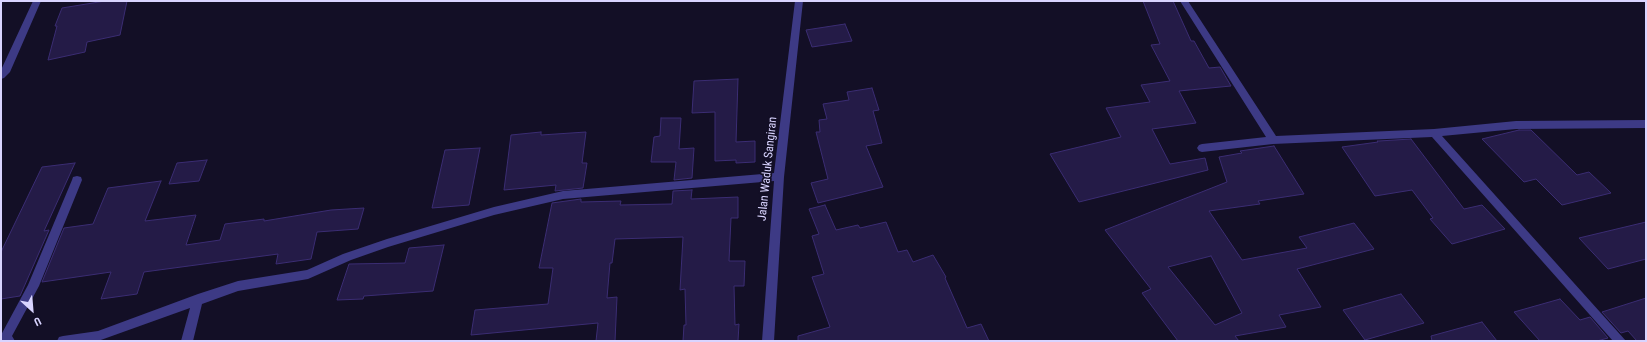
<!DOCTYPE html>
<html>
<head>
<meta charset="utf-8">
<style>
	body { margin:0 }
	#map { position:relative; width:1647px; height:342px; overflow:hidden; background:#130f26; font-family:"Roboto Condensed",sans-serif }
	canvas { display:block }
	.frame { position:absolute; inset:0; border:2px solid #d9d4ff; pointer-events:none }
	.north { position:absolute; left:12px; top:290px; width:40px; height:40px; -webkit-text-stroke:3px #130f26; paint-order:stroke; rotate:154deg; font-size:11px; font-weight:700; line-height:16px; text-align:center; color:#d9d4ff }
	.north::after { content:''; display:block; margin:auto; width:14px; height:18px; background:#d9d4ff; clip-path:polygon(50% 0,100% 100%,50% 72%,0 100%) }
</style>
</head>
<body>
<div id="map">
<canvas width="1647" height="342"></canvas>
<div class="frame"></div>
<div class="north">U</div>
</div>
<script>
const ctx = document.querySelector('canvas').getContext('2d');
ctx.lineJoin = 'round';
function fill(path, color) {
  ctx.fillStyle = color;
  ctx.fill(path, 'evenodd');
}
function shape(rows) {
  const path = new Path2D();
  for (const r of rows) {
    path.moveTo(r[0], r[1]);
    for (let i = 2; i < r.length; i += 2) path.lineTo(r[i], r[i + 1]);
  }
  return path;
}
function trace(path, color, width, dash) {
  ctx.strokeStyle = color;
  ctx.lineWidth = width;
  ctx.lineCap = dash ? 'butt' : 'round';
  ctx.setLineDash(dash || []);
  ctx.stroke(path);
}
function drawText(font, color, halo, rows, align = 'center') {
  ctx.font = font + ' "Roboto Condensed",sans-serif';
  ctx.lineWidth = 3.5;
  ctx.setLineDash([]);
  ctx.textBaseline = 'middle';
  ctx.strokeStyle = halo;
  ctx.fillStyle = color;
  for (const [text, x, y, turn = 0] of rows) {
    ctx.save();
    ctx.translate(x, y);
    ctx.rotate((+turn || 0) * Math.PI / 180);
    ctx.textAlign = isNaN(turn) ? turn : align;
    if (halo) ctx.strokeText(text, 0, 0);
    ctx.fillText(text, 0, 0);
    ctx.restore();
  }
}
const building = shape([
	[105,1,127,1,120,35,87,42,85,52,48,60,57,26,55,26,62,8,105,1],
	[1143,1,1173,1,1191,41,1194,41,1209,68,1220,67,1231,86,1179,91,1196,123,1152,129,1170,164,1205,158,1208,170,1079,202,1050,154,1121,137,1106,108,1150,102,1141,85,1170,81,1151,45,1160,44,1143,1],
	[845,24,852,41,812,47,806,30,845,24],
	[738,79,736,142,755,141,755,162,736,163,736,160,715,161,715,112,692,113,694,81,738,79],
	[872,88,879,110,873,111,882,143,866,146,883,187,818,203,811,183,828,179,816,132,820,132,819,120,827,119,823,104,849,100,847,92,872,88],
	[661,118,681,118,679,149,694,148,692,178,674,180,676,162,651,162,654,137,660,136,661,118],
	[1519,130,1531,130,1577,175,1589,172,1611,193,1562,205,1536,179,1524,182,1482,139,1519,130],
	[541,132,541,135,586,132,582,163,587,163,583,188,555,191,556,185,504,190,511,135,541,132],
	[1411,139,1464,209,1482,205,1505,229,1452,244,1430,219,1433,218,1412,190,1375,196,1342,147,1378,142,1377,141,1379,141,1411,139],
	[1274,146,1304,194,1258,201,1260,204,1209,211,1242,260,1307,248,1299,237,1354,223,1374,249,1297,269,1321,307,1279,315,1286,327,1235,336,1239,341,1178,341,1142,293,1151,289,1105,230,1227,182,1219,157,1242,153,1240,151,1274,146],
	[1211,256,1242,313,1215,325,1168,267,1211,256],
	[480,148,469,205,432,208,445,150,480,148],
	[207,160,199,181,169,184,177,163,207,160],
	[75,163,44,231,49,230,20,296,1,299,1,252,42,167,75,163],
	[161,181,145,221,196,215,186,245,220,240,225,224,264,219,264,221,331,210,364,208,358,229,317,232,311,259,276,264,278,254,144,272,137,294,101,299,111,272,42,282,64,228,93,224,108,188,161,181],
	[692,190,691,199,738,197,738,218,731,218,729,261,745,261,744,286,734,286,735,325,739,324,738,341,683,341,684,325,686,325,685,289,680,290,683,237,615,239,612,263,610,263,607,298,617,297,615,341,596,341,598,323,471,335,475,310,548,304,553,268,539,268,552,203,581,199,581,202,621,201,620,205,672,204,673,191,692,190],
	[825,205,836,230,858,225,860,228,886,222,898,252,907,250,913,262,933,255,946,277,945,278,967,328,981,324,989,341,798,341,798,336,830,327,812,277,824,274,812,236,819,234,809,209,825,205],
	[1646,222,1646,259,1608,269,1579,238,1646,222],
	[444,245,433,291,364,296,363,299,337,300,349,264,405,263,409,248,444,245],
	[1401,294,1424,323,1365,340,1343,310,1401,294],
	[1646,298,1646,341,1637,341,1628,331,1621,333,1602,312,1646,298],
	[1560,299,1580,320,1590,317,1608,338,1597,341,1540,341,1514,312,1560,299],
	[1482,322,1497,341,1432,341,1431,336,1482,322]
]);
const minor = shape([
	[33,1,41,1,10,72,4,78,1,79,1,70,33,1],
	[795,1,803,1,784,177,774,341,762,341,774,181,563,199,494,215,388,247,351,260,308,279,238,291,202,304,193,341,181,341,190,308,98,341,57,341,59,337,63,336,98,331,198,294,238,281,307,270,343,254,387,239,494,207,563,191,774,173,795,1],
	[1180,1,1188,1,1276,136,1434,129,1516,121,1646,120,1646,128,1516,129,1442,136,1626,341,1613,341,1432,137,1273,144,1202,152,1199,151,1197,148,1199,145,1202,144,1266,137,1180,1],
	[77,176,81,177,82,180,39,286,12,336,15,341,2,341,1,335,28,285,72,180,73,177,77,176]
]);
const streetNames = [
	["Jalan Waduk Sangiran",768,169,-84]
];
fill(building, '#241b47');
trace(building, '#3b2d73', 1);
fill(minor, '#3d3a85');
drawText('12px', '#d9d4ff', '#130f26', streetNames);
</script>
</body>
</html>
